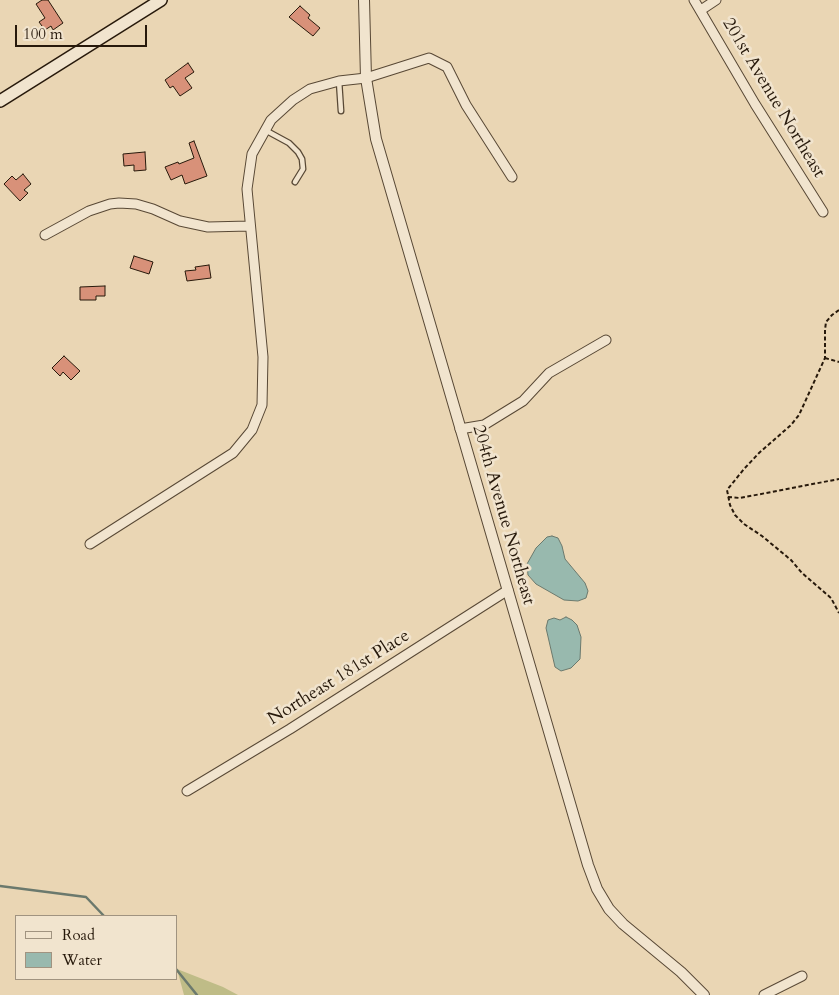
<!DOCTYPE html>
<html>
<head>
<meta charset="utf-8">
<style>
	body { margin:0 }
	#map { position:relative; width:839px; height:995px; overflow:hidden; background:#ead6b4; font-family:Cardo,serif }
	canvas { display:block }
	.legend { position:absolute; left:15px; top:915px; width:162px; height:65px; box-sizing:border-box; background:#f1e4ce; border:1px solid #a09380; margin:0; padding:6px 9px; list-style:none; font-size:15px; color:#27190b }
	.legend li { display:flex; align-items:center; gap:10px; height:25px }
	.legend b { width:25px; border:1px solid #a09380 }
	.scale { position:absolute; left:15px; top:25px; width:132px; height:22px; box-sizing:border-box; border:2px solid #27190b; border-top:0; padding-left:6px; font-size:15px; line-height:18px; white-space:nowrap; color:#27190b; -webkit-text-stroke:4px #f1e4ce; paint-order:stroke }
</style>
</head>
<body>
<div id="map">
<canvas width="839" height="995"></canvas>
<ul class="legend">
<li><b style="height:6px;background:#f1e4ce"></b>Road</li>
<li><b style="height:14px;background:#98b9ae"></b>Water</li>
</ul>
<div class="scale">100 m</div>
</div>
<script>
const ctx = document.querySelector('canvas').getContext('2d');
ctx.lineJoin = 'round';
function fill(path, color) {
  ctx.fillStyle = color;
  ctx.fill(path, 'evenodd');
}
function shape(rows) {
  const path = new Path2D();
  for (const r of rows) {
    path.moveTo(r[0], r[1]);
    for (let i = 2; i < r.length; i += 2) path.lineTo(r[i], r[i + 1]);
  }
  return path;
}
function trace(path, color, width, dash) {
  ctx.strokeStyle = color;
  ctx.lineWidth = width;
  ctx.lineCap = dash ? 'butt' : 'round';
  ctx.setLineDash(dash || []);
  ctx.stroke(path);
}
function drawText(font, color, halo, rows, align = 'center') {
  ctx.font = font + ' Cardo,serif';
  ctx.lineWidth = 5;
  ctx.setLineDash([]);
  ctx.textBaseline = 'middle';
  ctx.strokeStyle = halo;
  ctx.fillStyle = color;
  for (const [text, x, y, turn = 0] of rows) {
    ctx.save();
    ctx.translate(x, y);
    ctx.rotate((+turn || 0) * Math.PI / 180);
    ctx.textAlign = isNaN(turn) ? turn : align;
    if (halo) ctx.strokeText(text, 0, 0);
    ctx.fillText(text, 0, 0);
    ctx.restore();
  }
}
const green = shape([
	[177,969,223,987,238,995,184,995]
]);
const water = shape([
	[552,536,558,538,562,546,565,559,585,583,588,591,586,598,578,601,564,600,536,584,528,575,527,564,536,548,547,537,552,536],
	[566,617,572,620,577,625,581,637,580,659,571,668,561,671,555,667,546,628,548,620,554,618,560,620,566,617]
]);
const stream = shape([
	[0,886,86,897,104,916],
	[176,969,197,995]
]);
const building = shape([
	[42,0,48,0,63,23,53,30,51,26,45,30,39,22,45,18,36,4,42,0],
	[300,6,310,15,308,18,320,28,313,36,289,17,300,6],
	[188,63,194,72,185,78,192,88,180,96,173,86,170,88,165,80,188,63],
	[194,141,207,176,185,184,182,175,171,180,165,167,178,162,179,164,194,158,189,143,194,141],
	[145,152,146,170,134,171,134,165,124,166,123,154,145,152],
	[23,174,31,184,24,190,28,193,20,201,4,184,12,176,16,180,23,174],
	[134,256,153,262,149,274,130,268,134,256],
	[209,265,211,278,187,281,185,271,196,270,195,267,209,265],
	[105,286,105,296,96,296,96,300,80,300,80,287,105,286],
	[64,356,80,371,71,380,63,372,60,376,52,368,64,356]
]);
const path = shape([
	[839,310,832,315,826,322,825,330,825,358,799,415,791,425,759,453,744,469,727,490,730,505,735,515,744,524,762,536,791,560,802,573,831,598,839,613],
	[825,358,839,362],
	[728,497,740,498,839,479]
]);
const service = shape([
	[339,81,341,111],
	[265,130,289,143,298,152,302,159,303,169,295,182]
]);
const minor = shape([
	[694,0,755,104,823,212],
	[701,10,716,0],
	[45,235,89,211,110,204,119,203,136,204,153,209,180,221,208,227,249,226],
	[460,429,484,425,523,401,549,373,606,340],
	[90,544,233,453,252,430,262,405,263,357,247,189,252,154,271,120,293,100,310,89,339,81,366,78,429,58,447,67,466,105,512,177],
	[187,791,290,729,508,590],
	[764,995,802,976]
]);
const tertiary = shape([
	[364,0,366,78,376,139,588,865,597,889,609,909,623,924,681,972,704,995]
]);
const secondary = shape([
	[0,101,161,0]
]);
const streetNames = [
	["201st Avenue Northeast",773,98,59],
	["204th Avenue Northeast",503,515,74],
	["Northeast 181st Place",339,678,-32]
];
fill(green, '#bfbc87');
fill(water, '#98b9ae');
trace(water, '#6b796d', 1);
trace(stream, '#6b796d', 2.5);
fill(building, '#d89179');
trace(building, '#27190b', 1);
trace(service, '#584835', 7);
trace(minor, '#584835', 11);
trace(tertiary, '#584835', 12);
trace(secondary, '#27190b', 14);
trace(path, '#27190b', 2, [4, 2.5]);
trace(service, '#f1e4ce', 4.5);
trace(minor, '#f1e4ce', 9);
trace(tertiary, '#f1e4ce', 10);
trace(secondary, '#f1e4ce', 11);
drawText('18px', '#27190b', '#f1e4ce', streetNames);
</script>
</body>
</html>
